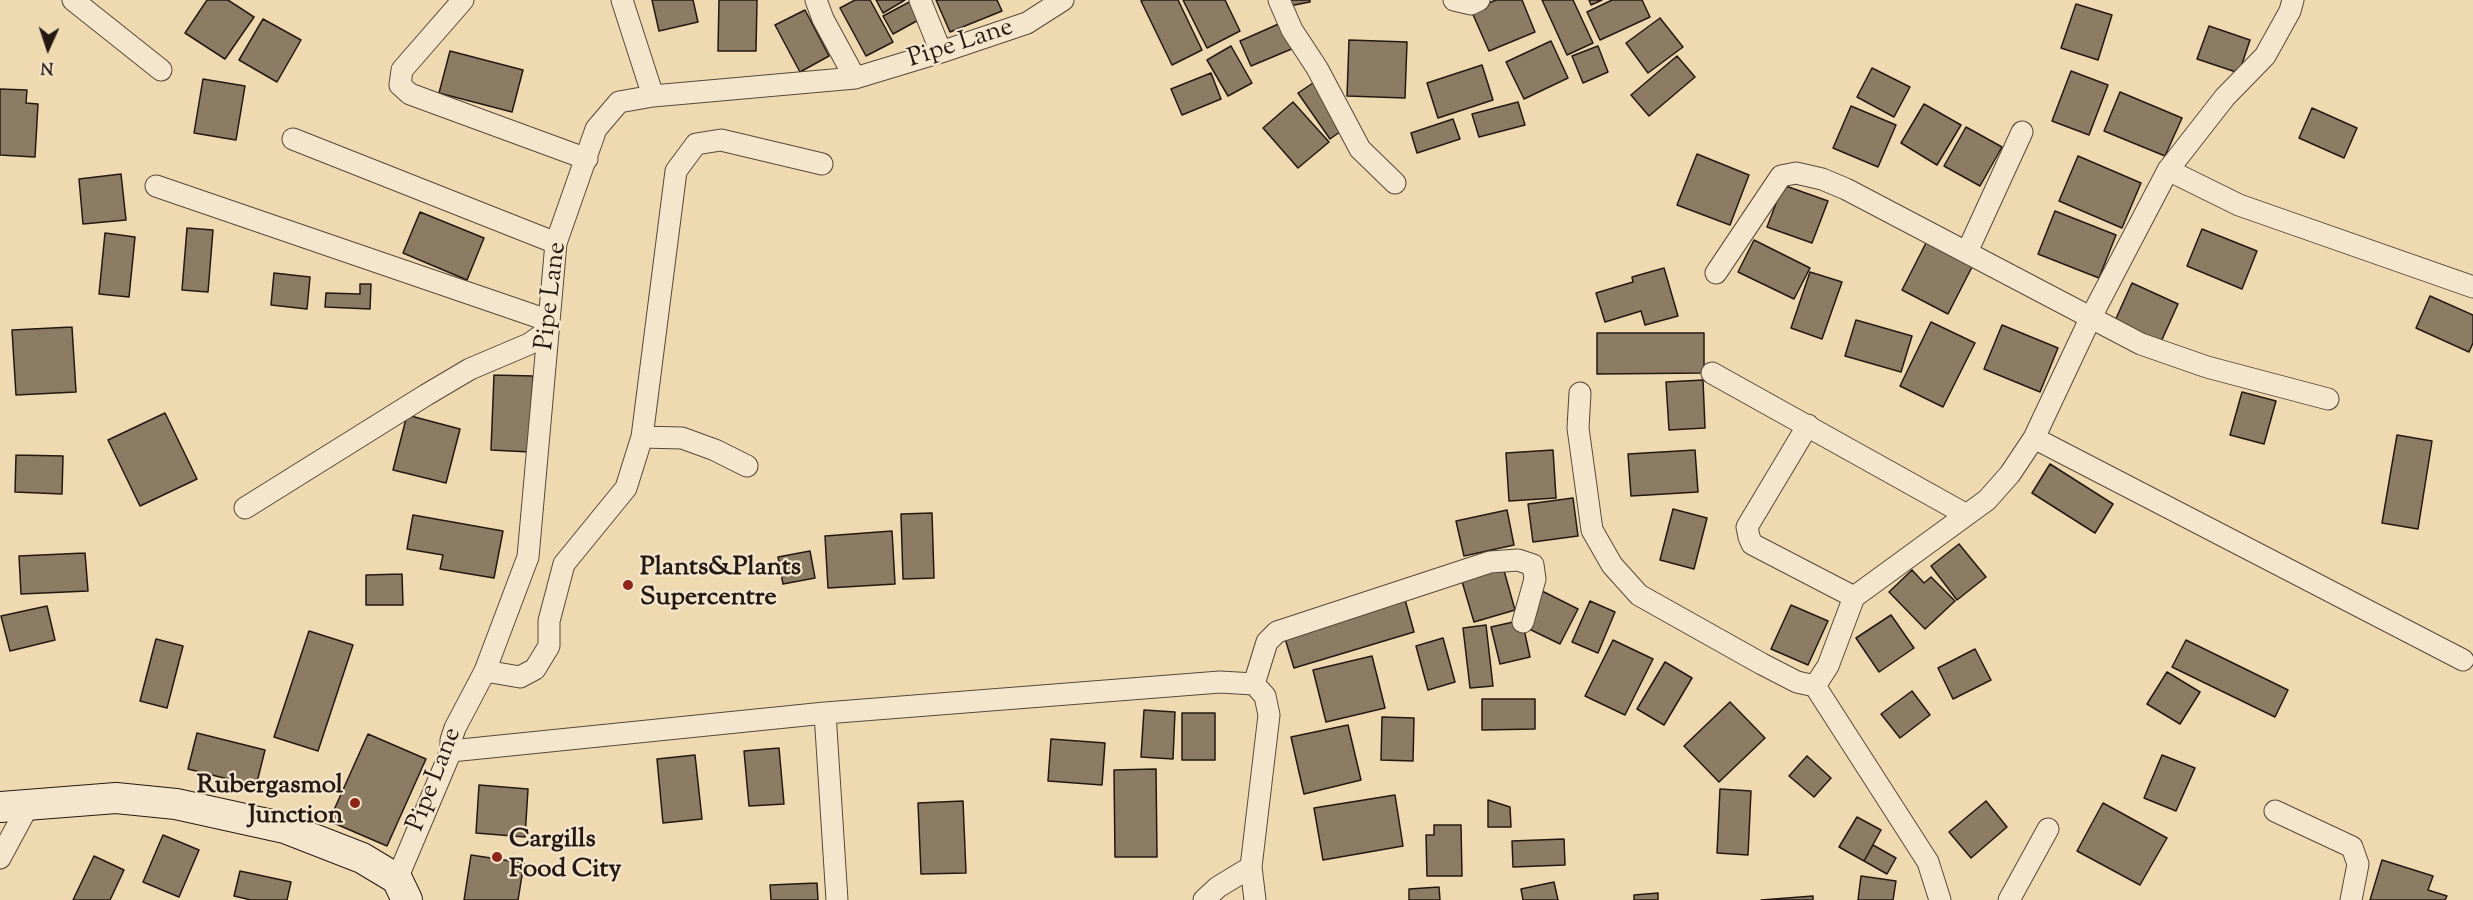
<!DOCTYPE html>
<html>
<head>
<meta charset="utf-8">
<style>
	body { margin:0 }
	#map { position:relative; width:2473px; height:900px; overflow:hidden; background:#eed9b0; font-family:"Sorts Mill Goudy",serif }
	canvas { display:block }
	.north { position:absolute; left:18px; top:18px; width:60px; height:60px; -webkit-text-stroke:4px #f4e6cc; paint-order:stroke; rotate:183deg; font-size:16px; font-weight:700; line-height:24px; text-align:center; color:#241812 }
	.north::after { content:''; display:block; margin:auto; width:21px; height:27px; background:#241812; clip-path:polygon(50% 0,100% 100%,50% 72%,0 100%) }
</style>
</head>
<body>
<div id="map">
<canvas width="2473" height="900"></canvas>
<div class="north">N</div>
</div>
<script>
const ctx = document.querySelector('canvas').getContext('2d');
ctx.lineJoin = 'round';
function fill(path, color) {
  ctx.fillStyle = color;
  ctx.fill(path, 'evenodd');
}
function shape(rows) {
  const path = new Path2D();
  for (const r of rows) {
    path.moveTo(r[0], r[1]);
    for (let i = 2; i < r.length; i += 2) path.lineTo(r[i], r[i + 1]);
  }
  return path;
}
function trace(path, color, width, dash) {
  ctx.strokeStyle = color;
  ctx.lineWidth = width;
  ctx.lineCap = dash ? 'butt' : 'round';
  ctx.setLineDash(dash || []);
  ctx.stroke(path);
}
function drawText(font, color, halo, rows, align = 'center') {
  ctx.font = font + ' "Sorts Mill Goudy",serif';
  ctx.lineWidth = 4.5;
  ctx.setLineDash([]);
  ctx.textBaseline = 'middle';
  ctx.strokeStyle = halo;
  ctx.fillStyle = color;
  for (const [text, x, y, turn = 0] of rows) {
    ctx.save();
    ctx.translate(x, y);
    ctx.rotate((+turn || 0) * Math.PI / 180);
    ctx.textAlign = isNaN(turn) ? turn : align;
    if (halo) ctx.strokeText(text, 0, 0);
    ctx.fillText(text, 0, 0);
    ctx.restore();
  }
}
const building = shape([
	[207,0,228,0,254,17,225,59,185,33,207,0],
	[652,0,693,0,698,22,659,31,652,0],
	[719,0,757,0,756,51,718,51,719,0],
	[855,0,870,0,893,42,866,56,840,8,855,0],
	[876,0,905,0,883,13,876,0],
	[913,0,924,17,893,34,883,16,913,0],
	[936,0,997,0,1002,11,950,32,936,0],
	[1143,0,1178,0,1202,50,1172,65,1141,1,1143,0],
	[1183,0,1225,0,1240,31,1207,48,1183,0],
	[1282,0,1310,0,1310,2,1284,7,1282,0],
	[1496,0,1522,0,1535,32,1489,51,1471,10,1496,0],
	[1542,0,1573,0,1593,43,1567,55,1542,0],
	[1589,0,1602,0,1591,5,1589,0],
	[1612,0,1642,0,1650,17,1600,40,1587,12,1612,0],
	[2076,4,2112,15,2098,60,2061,48,2076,4],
	[805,10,829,56,800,72,775,25,805,10],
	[1660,18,1683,47,1648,73,1626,43,1660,18],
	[263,19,301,40,277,82,239,60,263,19],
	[1283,22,1294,48,1251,66,1240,41,1283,22],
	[2209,26,2250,40,2239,73,2197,59,2209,26],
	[1349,40,1407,42,1405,98,1347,96,1349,40],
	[1551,41,1568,78,1524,99,1506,62,1551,41],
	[1231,46,1252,83,1228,96,1207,60,1231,46],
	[1598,46,1608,72,1583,83,1572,56,1598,46],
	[450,51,523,70,512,112,439,93,450,51],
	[1677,56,1695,77,1649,116,1631,95,1677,56],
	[1482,65,1493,100,1438,118,1427,83,1482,65],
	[1872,68,1910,87,1894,117,1857,97,1872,68],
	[2071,71,2108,85,2089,135,2052,121,2071,71],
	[1211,73,1221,99,1182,115,1171,89,1211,73],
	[203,79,245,86,236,140,194,133,203,79],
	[1313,83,1344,129,1330,139,1298,93,1313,83],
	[0,89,27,90,26,103,38,104,35,157,0,155,0,89],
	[2120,92,2182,118,2165,156,2104,131,2120,92],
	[1293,102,1329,142,1298,168,1263,128,1293,102],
	[1518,102,1525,125,1479,137,1472,114,1518,102],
	[1924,104,1961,125,1937,165,1901,143,1924,104],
	[1851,106,1896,125,1878,167,1833,148,1851,106],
	[2312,108,2357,128,2344,158,2299,138,2312,108],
	[1453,119,1460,139,1417,153,1411,133,1453,119],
	[1966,127,2002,147,1980,186,1944,166,1966,127],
	[1697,154,1749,175,1730,225,1677,205,1697,154],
	[2078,156,2141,183,2122,228,2059,201,2078,156],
	[121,174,126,220,83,224,79,179,121,174],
	[1783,185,1828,201,1812,243,1767,227,1783,185],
	[2055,211,2116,235,2099,278,2038,254,2055,211],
	[420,212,484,238,467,280,403,253,420,212],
	[187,228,213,230,208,292,182,290,187,228],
	[2202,229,2257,251,2242,289,2187,266,2202,229],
	[105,233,135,237,129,297,99,294,105,233],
	[1754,240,1810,268,1794,299,1738,272,1754,240],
	[1927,241,1973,265,1948,314,1902,290,1927,241],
	[1664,268,1678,316,1645,325,1641,311,1605,322,1596,293,1633,282,1632,277,1664,268],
	[1810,272,1842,282,1822,339,1791,328,1810,272],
	[274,273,310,277,307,309,271,305,274,273],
	[2132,283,2178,304,2160,344,2114,323,2132,283],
	[360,284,371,284,370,309,325,307,326,293,360,294,360,284],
	[2430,296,2473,315,2473,343,2469,352,2416,328,2430,296],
	[1856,320,1912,336,1901,372,1845,356,1856,320],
	[1931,322,1975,343,1943,407,1900,386,1931,322],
	[2002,325,2058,348,2040,392,1984,369,2002,325],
	[72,327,76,392,16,395,12,330,72,327],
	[1597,333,1704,333,1704,373,1597,374,1597,333],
	[494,375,533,376,530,452,491,450,494,375],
	[1703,380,1705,428,1669,430,1666,382,1703,380],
	[2242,392,2276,401,2264,444,2230,435,2242,392],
	[165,413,197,479,140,506,108,440,165,413],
	[407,415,460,429,446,483,393,470,407,415],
	[2397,435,2432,441,2418,529,2382,523,2397,435],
	[1553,450,1556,498,1509,501,1506,453,1553,450],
	[1695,450,1698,492,1631,496,1628,454,1695,450],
	[16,455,63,456,62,494,15,492,16,455],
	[2050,464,2113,504,2095,533,2032,493,2050,464],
	[1573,498,1578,536,1533,542,1528,504,1573,498],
	[1673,509,1707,518,1694,569,1660,560,1673,509],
	[1507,510,1514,545,1464,556,1456,521,1507,510],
	[932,513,934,578,903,579,901,514,932,513],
	[413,515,503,531,494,578,440,569,443,555,407,549,413,515],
	[892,531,895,584,828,588,825,536,892,531],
	[1959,544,1986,577,1957,600,1931,566,1959,544],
	[810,551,815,578,783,584,778,557,810,551],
	[85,553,88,591,21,594,19,556,85,553],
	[1503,567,1515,610,1474,622,1461,578,1503,567],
	[1912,570,1924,583,1931,577,1955,601,1925,629,1889,592,1912,570],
	[402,574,403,605,366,605,366,575,402,574],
	[1542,591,1578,609,1560,644,1525,627,1542,591],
	[1404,596,1414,632,1294,668,1283,632,1404,596],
	[1590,601,1615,612,1598,653,1572,642,1590,601],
	[1791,605,1828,621,1808,665,1771,649,1791,605],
	[47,606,55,640,10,651,1,616,47,606],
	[1891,615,1914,648,1879,672,1856,638,1891,615],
	[1522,620,1530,657,1500,664,1491,627,1522,620],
	[1486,625,1493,686,1470,688,1463,628,1486,625],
	[309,631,353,645,318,751,274,737,309,631],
	[1443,638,1455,682,1428,690,1416,646,1443,638],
	[156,639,183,646,167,708,140,701,156,639],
	[1613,640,1653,659,1625,715,1585,696,1613,640],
	[2186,640,2288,690,2275,717,2172,667,2186,640],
	[1975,649,1991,680,1953,699,1938,668,1975,649],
	[1372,656,1385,708,1326,722,1313,670,1372,656],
	[1665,662,1692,678,1664,725,1637,709,1665,662],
	[2167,672,2200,692,2180,724,2147,704,2167,672],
	[1912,691,1930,715,1900,738,1881,714,1912,691],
	[1482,699,1535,699,1535,729,1482,730,1482,699],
	[1730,702,1765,738,1719,782,1684,746,1730,702],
	[1144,710,1175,712,1173,759,1141,757,1144,710],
	[1182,713,1215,713,1215,760,1182,760,1182,713],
	[1382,717,1414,718,1413,761,1381,760,1382,717],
	[1348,725,1361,780,1304,794,1291,737,1348,725],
	[197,733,265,750,256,786,188,769,197,733],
	[368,734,426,759,387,846,329,821,368,734],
	[1051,739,1105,743,1102,785,1048,781,1051,739],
	[779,748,784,804,749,806,744,751,779,748],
	[695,755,702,819,663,823,657,759,695,755],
	[2162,755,2195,768,2176,811,2144,798,2162,755],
	[1807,756,1831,778,1814,797,1789,776,1807,756],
	[1156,769,1157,857,1115,857,1114,770,1156,769],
	[479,785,528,789,525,837,476,833,479,785],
	[1720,789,1751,791,1748,855,1717,853,1720,789],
	[1395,795,1403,846,1323,860,1314,808,1395,795],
	[1488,800,1510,807,1511,827,1488,827,1488,800],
	[963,801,966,873,921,874,918,803,963,801],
	[1986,801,2007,827,1971,858,1949,832,1986,801],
	[2103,803,2167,838,2140,885,2077,851,2103,803],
	[1857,817,1881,830,1864,861,1839,847,1857,817],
	[1434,825,1461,825,1462,876,1427,876,1426,835,1434,835,1434,825],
	[163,835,199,850,179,897,143,882,163,835],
	[1564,839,1565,865,1513,867,1512,841,1564,839],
	[1873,845,1896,858,1887,874,1864,861,1873,845],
	[471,855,524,863,518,900,464,900,471,855],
	[94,856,124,870,110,900,73,900,94,856],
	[2382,860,2433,876,2428,890,2447,896,2445,900,2370,900,2382,860],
	[240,871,291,882,287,900,251,900,234,896,240,871],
	[1861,876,1896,881,1893,900,1858,900,1861,876],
	[1554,882,1558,900,1523,900,1521,889,1554,882],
	[817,883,818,900,771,900,770,885,817,883],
	[1439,887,1440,900,1409,900,1409,889,1439,887],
	[1658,893,1658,900,1634,900,1634,895,1658,893],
	[1813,896,1813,900,1761,900,1813,896]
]);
const street = shape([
	[73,0,161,70],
	[463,0,402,70,400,85,410,94,587,159],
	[622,0,653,96],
	[816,0,823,19,855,78],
	[920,0,941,52],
	[1279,0,1292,30,1317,68,1360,149,1395,183],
	[1454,0,1471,4,1479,0],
	[293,139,556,243],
	[2168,170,2239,205,2473,287],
	[156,186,541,318,548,331,529,344,470,369,426,395,245,508],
	[1967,252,2022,132],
	[1716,273,1781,176,1796,173,1822,179,1846,189,2141,344,2207,367,2328,399],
	[1712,373,1965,514],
	[1580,393,1578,428,1592,530,1612,565,1639,595,1762,664,1797,682,1815,686],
	[1808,425,1747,527,1749,537,1752,544,1854,597],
	[642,437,682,438,715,450,747,466],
	[2034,438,2463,660],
	[485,671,520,677,535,669,549,646,549,621,564,564,626,488,642,437,676,171,696,144,721,140,822,164],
	[1254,684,1267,642,1277,632,1490,562,1518,560,1533,565,1535,579,1523,622],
	[825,713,837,900],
	[451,751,825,713,1220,682,1254,684,1265,696,1269,715,1251,867,1255,900],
	[2275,811,2352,847,2358,864,2351,900],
	[0,858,28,806],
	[397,879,451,751,451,740,455,728,485,671,528,557,556,243,596,129,619,102,653,96,855,78,941,52,1027,23,1063,0],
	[1204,900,1218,887,1251,867],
	[1940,900,1928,862,1815,686,1828,666,1854,597,1987,500,2010,474,2034,438,2091,317,2168,170,2225,97,2265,56,2290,11,2293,0],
	[2009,900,2048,829]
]);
const secondary = shape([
	[0,807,116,798,176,804,285,828,362,858,397,879,407,900]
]);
const markers = [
	[628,585,6,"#8f2418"],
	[355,803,6,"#8f2418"],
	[497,857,6,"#8f2418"]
];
const streetNames = [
	["Pipe Lane",961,45,-18],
	["Pipe Lane",553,296,-83],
	["Pipe Lane",436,780,-69]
];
const poiNames = [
	["Plants&Plants",640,570],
	["Supercentre",640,600],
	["Rubergasmol",343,788,"right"],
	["Junction",343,818,"right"],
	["Cargills",509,842],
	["Food City",509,872]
];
fill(building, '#8d7c64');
trace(building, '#241812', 1.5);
trace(street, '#56483a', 23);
trace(secondary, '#241812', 32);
trace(street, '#f4e6cc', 21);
trace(secondary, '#f4e6cc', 30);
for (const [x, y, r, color] of markers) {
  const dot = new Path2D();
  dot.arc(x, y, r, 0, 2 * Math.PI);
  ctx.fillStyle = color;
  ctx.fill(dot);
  trace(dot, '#f4e6cc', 2);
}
drawText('26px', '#241812', '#f4e6cc', streetNames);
drawText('bold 26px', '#241812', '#f4e6cc', poiNames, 'left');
</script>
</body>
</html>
